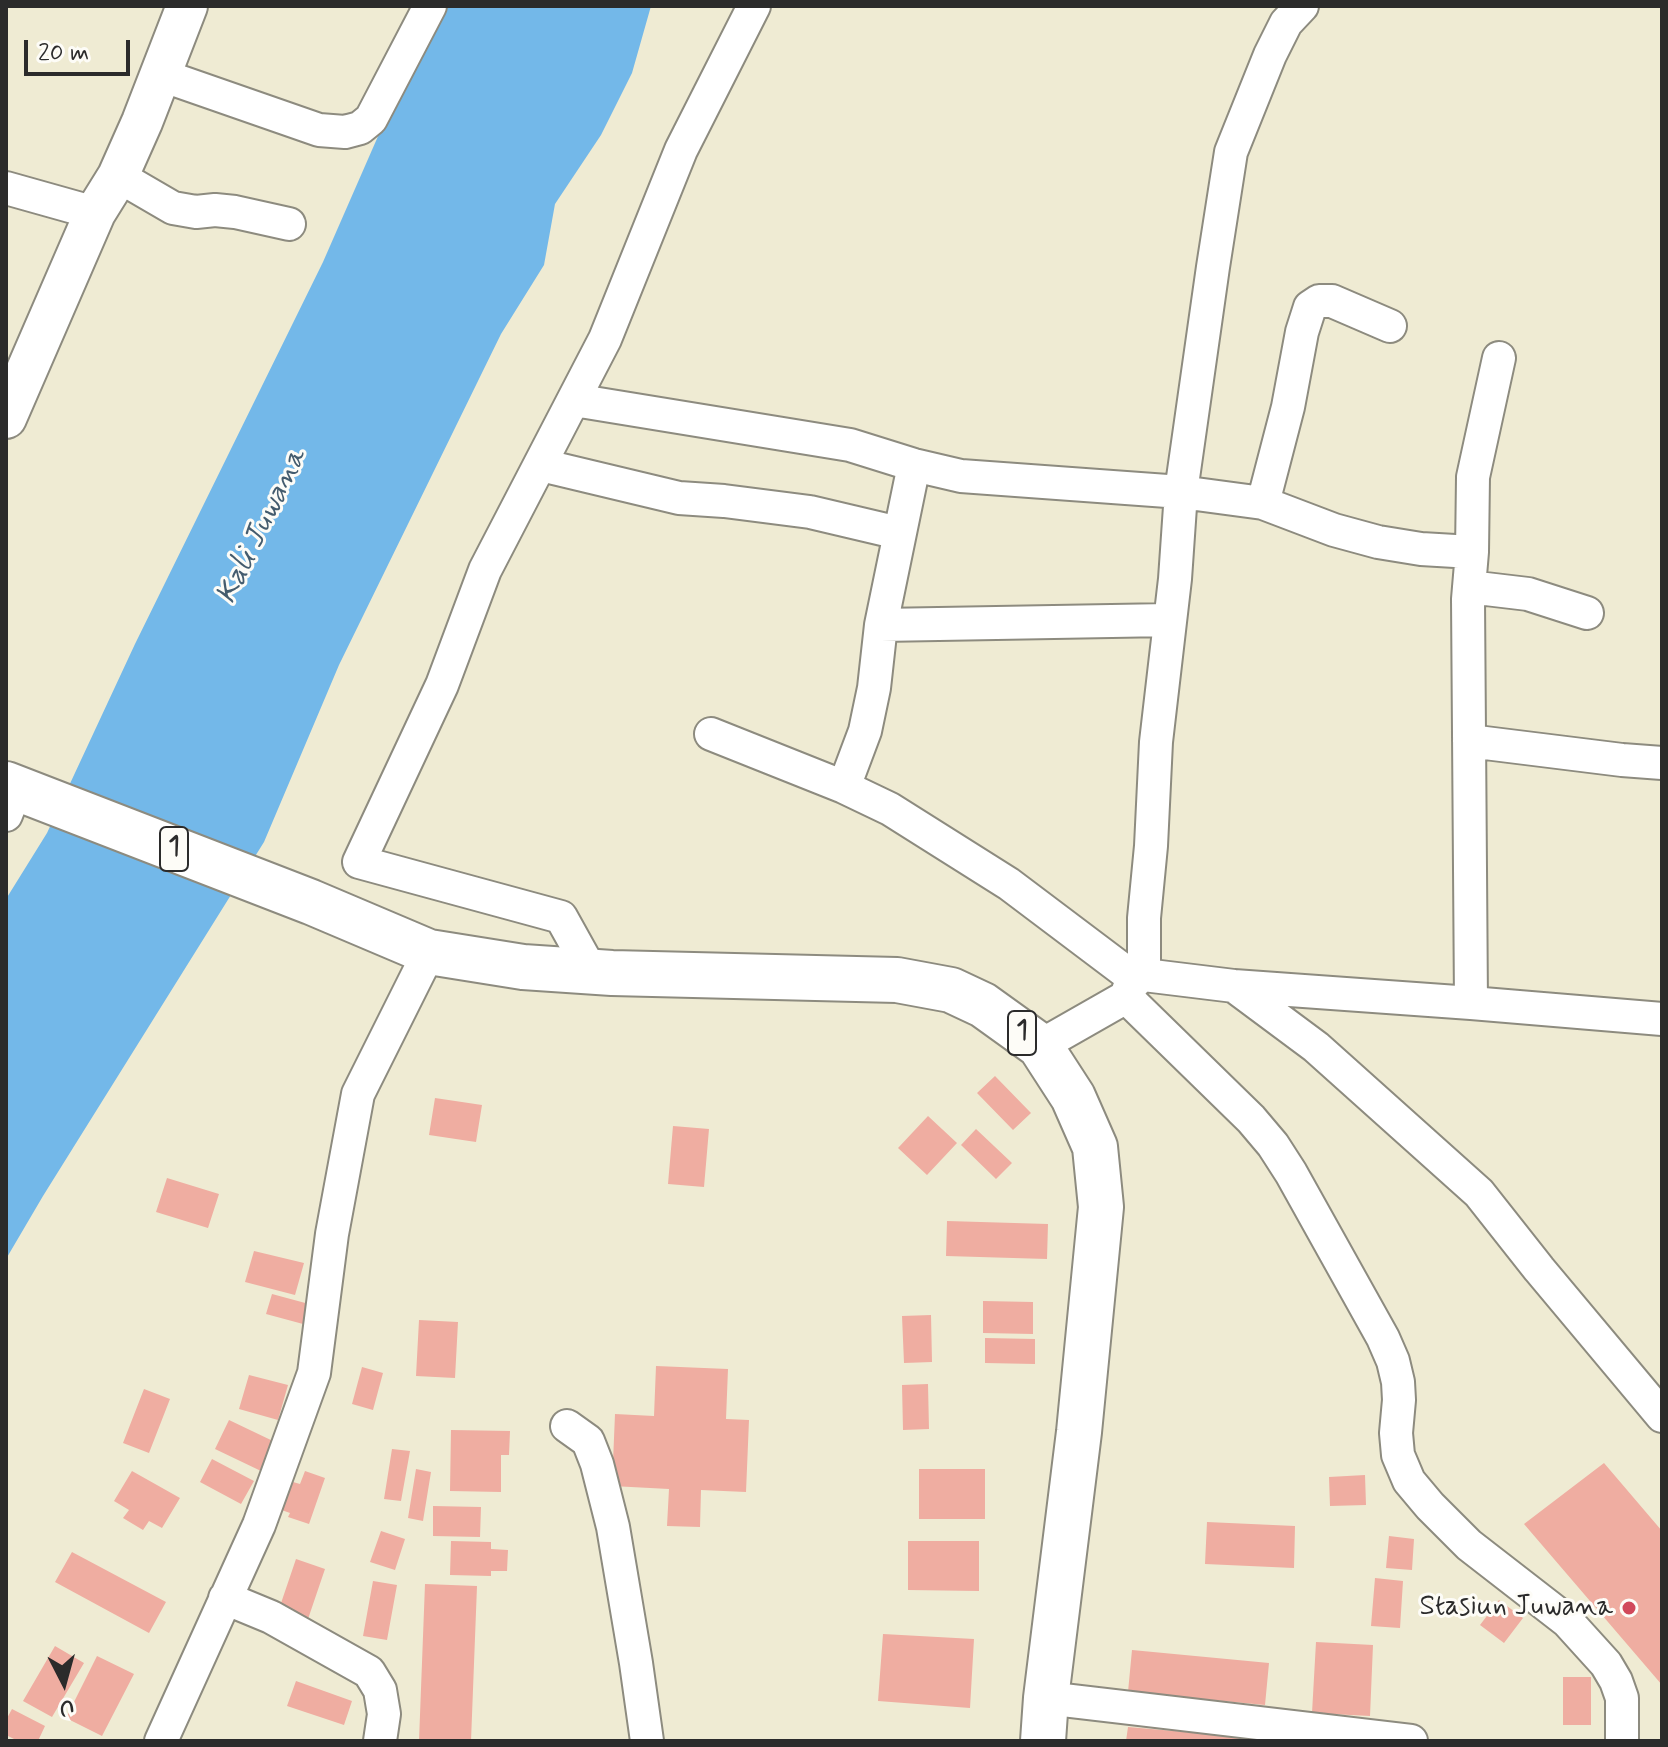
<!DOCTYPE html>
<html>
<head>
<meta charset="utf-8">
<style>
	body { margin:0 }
	#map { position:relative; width:1668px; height:1747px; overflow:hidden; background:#efebd3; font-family:Mynerve,sans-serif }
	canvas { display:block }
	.frame { position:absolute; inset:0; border:8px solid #2b2b2b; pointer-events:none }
	.north { position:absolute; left:24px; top:1643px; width:80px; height:80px; -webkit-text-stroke:6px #fdfcf7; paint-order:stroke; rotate:174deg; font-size:22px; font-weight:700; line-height:32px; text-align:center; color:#2b2b2b }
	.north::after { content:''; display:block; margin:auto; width:28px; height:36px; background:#2b2b2b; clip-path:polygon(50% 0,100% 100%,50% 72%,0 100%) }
	.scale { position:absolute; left:24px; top:40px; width:106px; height:36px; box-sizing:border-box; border:4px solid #2b2b2b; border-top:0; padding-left:10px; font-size:24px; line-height:28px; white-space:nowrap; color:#2b2b2b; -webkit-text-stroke:6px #fdfcf7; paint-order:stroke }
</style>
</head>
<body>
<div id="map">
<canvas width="1668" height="1747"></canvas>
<div class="frame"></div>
<div class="north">U</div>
<div class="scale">20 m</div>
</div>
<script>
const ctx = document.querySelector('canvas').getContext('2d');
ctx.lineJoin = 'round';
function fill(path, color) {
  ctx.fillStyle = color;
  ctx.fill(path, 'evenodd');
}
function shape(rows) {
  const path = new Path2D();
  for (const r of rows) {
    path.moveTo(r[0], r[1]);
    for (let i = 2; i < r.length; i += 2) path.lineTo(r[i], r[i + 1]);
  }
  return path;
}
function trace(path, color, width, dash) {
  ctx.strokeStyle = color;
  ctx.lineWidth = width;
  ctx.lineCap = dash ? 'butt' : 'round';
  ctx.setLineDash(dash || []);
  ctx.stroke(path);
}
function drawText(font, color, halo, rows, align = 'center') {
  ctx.font = font + ' Mynerve,sans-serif';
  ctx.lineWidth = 6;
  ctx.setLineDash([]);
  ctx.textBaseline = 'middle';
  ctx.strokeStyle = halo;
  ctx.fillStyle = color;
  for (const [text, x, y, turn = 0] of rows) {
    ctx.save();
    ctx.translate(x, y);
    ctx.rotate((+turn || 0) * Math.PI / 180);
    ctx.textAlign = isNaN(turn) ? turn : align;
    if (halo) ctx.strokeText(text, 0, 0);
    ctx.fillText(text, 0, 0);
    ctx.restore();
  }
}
const water = shape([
	[435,6,651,6,632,73,601,135,555,204,544,265,501,334,339,665,264,842,43,1196,6,1259,6,899,47,833,135,644,323,262]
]);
const building = shape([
	[995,1076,1031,1113,1013,1130,977,1093],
	[435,1098,482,1105,476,1142,429,1135],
	[928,1116,957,1143,927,1175,898,1148],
	[673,1126,709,1129,704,1187,668,1184],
	[976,1129,1012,1163,996,1179,961,1145],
	[167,1178,219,1194,208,1228,156,1212],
	[947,1221,1048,1224,1047,1259,946,1256],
	[254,1251,304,1263,295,1295,245,1282],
	[272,1294,309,1304,303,1324,266,1314],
	[983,1301,1033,1302,1033,1334,983,1333],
	[931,1315,932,1362,904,1363,902,1316],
	[419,1320,458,1322,455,1378,416,1376],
	[985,1338,1035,1339,1035,1364,985,1363],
	[656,1366,728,1369,726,1419,749,1420,746,1492,701,1490,700,1527,667,1526,669,1489,612,1486,615,1414,654,1416],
	[362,1367,383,1373,373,1410,352,1404],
	[249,1375,288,1385,278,1420,239,1409],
	[928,1384,929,1429,903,1430,902,1385],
	[144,1389,170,1399,149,1453,123,1443],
	[229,1420,275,1442,261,1471,215,1449],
	[451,1430,510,1431,509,1455,501,1455,501,1492,450,1491],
	[392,1449,410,1451,401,1501,384,1499],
	[212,1459,254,1481,241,1504,200,1482],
	[1604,1463,1662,1531,1662,1685,1524,1524],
	[416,1469,431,1472,423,1521,408,1518],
	[919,1469,985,1469,985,1519,919,1519],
	[132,1471,180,1498,162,1528,149,1521,143,1530,123,1518,129,1510,114,1501],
	[305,1471,325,1478,309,1524,288,1517,290,1513,276,1508,286,1480,300,1484],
	[1365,1475,1366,1505,1330,1506,1329,1477],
	[433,1506,481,1507,480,1537,433,1536],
	[1207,1522,1295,1526,1294,1568,1205,1564],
	[381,1531,405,1539,395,1570,370,1562],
	[1389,1536,1414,1539,1412,1570,1386,1568],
	[451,1541,491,1542,491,1549,508,1550,507,1571,491,1571,491,1576,450,1575],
	[908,1541,979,1541,979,1591,908,1590],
	[72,1552,166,1602,149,1633,55,1582],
	[296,1559,325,1569,308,1619,279,1609],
	[1375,1578,1403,1581,1400,1628,1371,1626],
	[373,1581,397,1585,387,1640,363,1636],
	[425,1584,477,1586,471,1741,419,1741],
	[1499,1600,1523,1618,1504,1643,1480,1625],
	[883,1634,974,1639,970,1708,878,1701],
	[1316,1642,1373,1645,1370,1716,1312,1713],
	[55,1646,84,1663,52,1717,23,1701],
	[1132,1650,1269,1663,1265,1705,1128,1692],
	[97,1656,134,1674,102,1736,66,1718],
	[1563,1677,1591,1677,1591,1725,1563,1725],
	[296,1681,352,1701,344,1725,287,1706],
	[12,1709,45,1726,38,1741,18,1741,6,1735,6,1720],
	[1128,1727,1266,1739,1266,1741,1126,1741]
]);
const minor = shape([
	[1302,6,1286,23,1270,55,1231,152,1213,267,1181,492,1175,579,1156,742,1151,846,1144,918,1144,975,1234,986,1471,1003,1662,1019],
	[161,75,319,130,345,132,360,128,371,119,430,6],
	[118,176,173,208,196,212,215,210,235,212,289,224],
	[6,188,95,213],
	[574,400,850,445,914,465,961,476,1181,492,1263,503,1334,530,1378,542,1421,549,1472,552],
	[541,465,679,498,724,501,810,512,899,533],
	[914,465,881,625,1169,620],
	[1263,503,1288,407,1302,332,1310,307,1319,301,1332,301,1390,326],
	[1469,587,1528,594,1587,613],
	[711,734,844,787,890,809,1009,884,1135,979],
	[1469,741,1622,760,1662,763],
	[844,787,865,731,874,688,881,625],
	[6,815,17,787],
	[591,971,561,917,359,862,442,685,485,570,605,339,681,150,754,6],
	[1234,986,1316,1047,1479,1193,1539,1269,1662,1416],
	[1126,997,1251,1119,1273,1145,1291,1173,1383,1338,1393,1361,1398,1382,1399,1400,1396,1433,1398,1455,1409,1481,1430,1506,1469,1545,1567,1621,1606,1664,1616,1681,1622,1698,1622,1741],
	[1471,1003,1468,599,1472,552,1473,477,1499,358],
	[1040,1046,1126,997,1129,988,1138,978],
	[567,1426,588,1441,597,1464,613,1527,636,1663,647,1741],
	[225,1598,271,1617,369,1672,380,1690,384,1714,380,1741],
	[1046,1698,1411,1741],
	[161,1741,259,1525,314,1373,332,1234,358,1094,429,952]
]);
const tertiary = shape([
	[6,418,95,213,118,176,142,122,187,6]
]);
const trunk = shape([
	[6,784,311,902,429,952,523,967,612,973,897,980,951,990,983,1005,1040,1046,1073,1097,1095,1147,1101,1207,1079,1432,1046,1698,1043,1741]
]);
const markers = [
	[1629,1608,8,"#d1495b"]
];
const shields = [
	[174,849,28],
	[1022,1033,28]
];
const shieldNames = [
	["1",174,849],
	["1",1022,1033]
];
const poiNames = [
	["Stasiun Juwana",1613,1608]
];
const waterNames = [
	["Kali Juwana",263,527,-64]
];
fill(water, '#73b8e9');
fill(building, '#efada1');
trace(minor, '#8d8b7f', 36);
trace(tertiary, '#8d8b7f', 44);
trace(trunk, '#8d8b7f', 48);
trace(minor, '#fff', 32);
trace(tertiary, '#fff', 40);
trace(trunk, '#fff', 44);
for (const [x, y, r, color] of markers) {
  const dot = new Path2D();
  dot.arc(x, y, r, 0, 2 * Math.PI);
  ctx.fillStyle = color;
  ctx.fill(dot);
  trace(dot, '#fdfcf7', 3);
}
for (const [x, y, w] of shields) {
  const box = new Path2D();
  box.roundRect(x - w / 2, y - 22, w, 44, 6);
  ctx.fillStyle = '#fdfcf7';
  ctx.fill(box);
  trace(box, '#2b2b2b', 2);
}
drawText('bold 26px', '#2b2b2b', null, shieldNames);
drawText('28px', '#2b2b2b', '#fdfcf7', poiNames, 'right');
drawText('italic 30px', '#445c6e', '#fdfcf7', waterNames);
</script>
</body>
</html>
